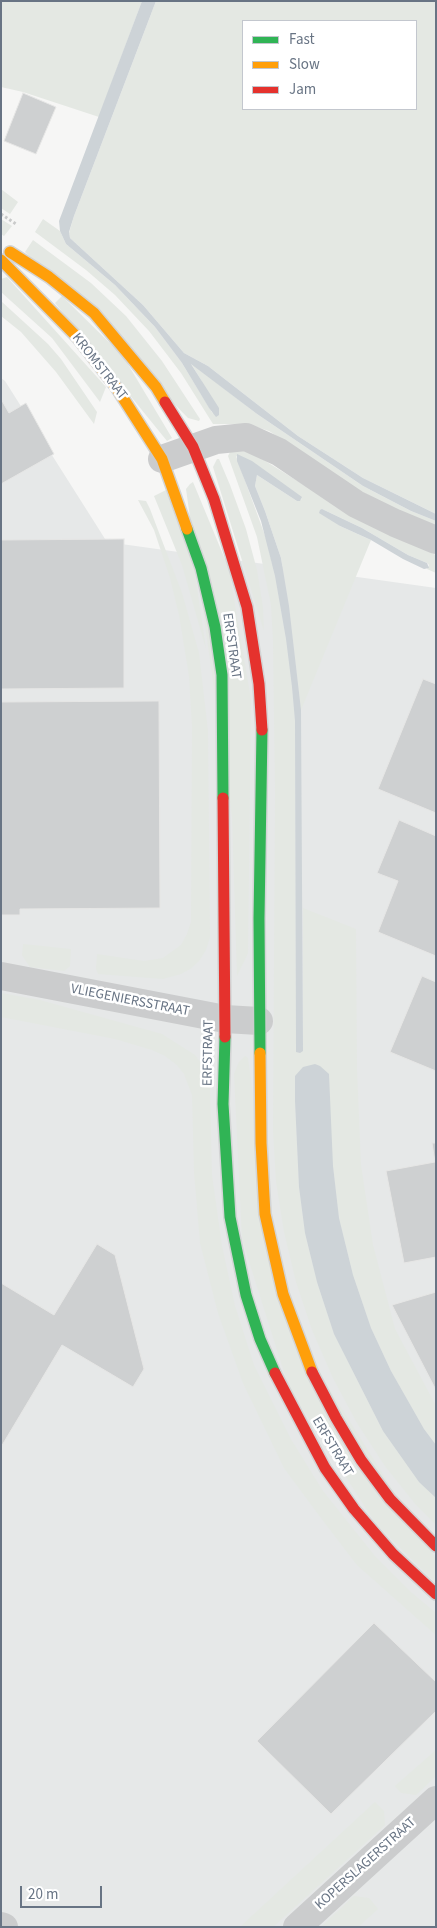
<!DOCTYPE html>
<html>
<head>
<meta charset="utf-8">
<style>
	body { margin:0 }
	#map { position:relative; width:437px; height:1928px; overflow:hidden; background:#f6f6f5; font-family:"Source Sans 3",sans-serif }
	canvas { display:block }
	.frame { position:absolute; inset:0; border:2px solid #687484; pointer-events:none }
	.legend { position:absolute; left:242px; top:20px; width:175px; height:90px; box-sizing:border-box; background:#fff; border:1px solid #c3c7ce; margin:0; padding:6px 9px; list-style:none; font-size:15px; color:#687484 }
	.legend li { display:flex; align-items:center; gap:10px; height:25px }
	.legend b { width:25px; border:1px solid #c3c7ce }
	.scale { position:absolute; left:20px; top:1886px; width:82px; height:22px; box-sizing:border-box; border:2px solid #687484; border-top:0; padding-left:6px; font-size:15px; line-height:18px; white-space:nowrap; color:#687484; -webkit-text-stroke:4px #fff; paint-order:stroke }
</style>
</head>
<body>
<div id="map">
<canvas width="437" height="1928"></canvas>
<div class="frame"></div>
<ul class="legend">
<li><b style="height:6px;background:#30b455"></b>Fast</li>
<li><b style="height:6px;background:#ff9f0a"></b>Slow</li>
<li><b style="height:6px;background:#e5322d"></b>Jam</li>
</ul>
<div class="scale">20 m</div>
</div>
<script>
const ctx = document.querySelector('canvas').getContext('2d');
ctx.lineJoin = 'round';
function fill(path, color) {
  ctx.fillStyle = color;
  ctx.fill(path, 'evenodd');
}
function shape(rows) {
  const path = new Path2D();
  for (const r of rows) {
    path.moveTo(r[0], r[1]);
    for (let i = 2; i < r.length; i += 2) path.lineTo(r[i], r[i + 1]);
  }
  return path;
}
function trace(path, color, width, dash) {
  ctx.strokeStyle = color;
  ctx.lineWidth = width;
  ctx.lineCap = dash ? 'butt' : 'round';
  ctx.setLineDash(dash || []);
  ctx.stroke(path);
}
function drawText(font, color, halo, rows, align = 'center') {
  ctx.font = font + ' "Source Sans 3",sans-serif';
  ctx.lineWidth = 5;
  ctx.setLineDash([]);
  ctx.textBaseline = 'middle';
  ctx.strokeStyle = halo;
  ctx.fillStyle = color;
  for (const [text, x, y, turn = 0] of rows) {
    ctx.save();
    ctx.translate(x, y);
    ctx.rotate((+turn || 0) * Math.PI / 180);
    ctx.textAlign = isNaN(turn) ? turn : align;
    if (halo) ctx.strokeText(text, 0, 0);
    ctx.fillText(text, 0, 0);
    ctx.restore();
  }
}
const built = shape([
	[1,378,5,381,107,542,436,588,436,1927,1,1927]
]);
const green = shape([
	[1,1,142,1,99,117,23,92,1,87],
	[156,1,436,1,436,514,363,478,298,436,208,366,184,353,143,305,70,238,69,233,74,216],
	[243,21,416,21,416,109,243,109],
	[1,189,18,202,10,214,1,208],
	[1,219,12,226,4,236,1,234],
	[43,219,60,231,66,244,115,285,155,327,182,363,213,414,201,380,190,362,257,414,363,486,411,511,436,521,436,528,401,513,359,490,269,431,247,424,213,424,181,373,149,331,115,295,86,270,35,232],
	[33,240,91,283,126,316,162,361,200,419,199,421,188,418,25,252],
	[7,277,106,387,100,402,52,338,1,292,1,279],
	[62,296,123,356,172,438,167,441,55,303],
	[1,301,48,344,61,359,97,412,94,424,56,372,21,332,1,316],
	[235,448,254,454,364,522,436,555,436,573,427,569,429,565,427,563,408,555,362,528,322,509,340,526,371,540,301,710,289,606,281,558,265,511,255,486,257,475,297,501,302,499,236,456,267,541,275,576,286,639,292,687,295,721,296,1051,303,1051,303,908,356,929,357,1069,361,1165,373,1245,395,1329,436,1406,436,1445,424,1429,391,1371,371,1328,353,1275,339,1218,333,1166,295,1101,299,1187,305,1233,317,1282,334,1334,383,1431,419,1482,436,1498,436,1525,417,1506,385,1466,357,1423,333,1378,312,1330,296,1282,284,1232,276,1182,273,1131,275,793,273,641,271,605,257,537,228,456,231,450],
	[217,459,219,459,230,485,246,529,257,570,263,607,264,631,213,467],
	[193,482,229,569,251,700,248,953,237,976,232,817,186,489,190,484],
	[166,490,194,567,206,649,182,565,154,496],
	[138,500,146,501,150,509,182,593,199,653,208,731,210,937,206,950,199,961,190,969,181,974,163,979,98,974,96,969,97,954,144,961,163,958,181,945,187,934,191,922,192,726,189,676,179,615,170,578,154,530],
	[23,944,71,949,70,966,64,971,30,967,22,955],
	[1,993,40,1000,162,1034,195,1055,203,1066,210,1087,212,1175,222,1246,235,1306,254,1365,292,1441,323,1491,374,1555,412,1593,436,1613,436,1635,357,1565,321,1518,284,1468,243,1383,218,1313,200,1243,194,1172,192,1095,184,1074,177,1065,165,1056,152,1050,115,1039,1,1017],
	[245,1056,248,1058,283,1315,436,1559,436,1583,376,1524,289,1388,242,1239,234,1074,239,1062],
	[436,1750,436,1776,416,1795,401,1793,395,1786],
	[375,1802,384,1811,385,1825,273,1927,240,1927],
	[354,1896,369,1898,378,1909,358,1927,321,1927]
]);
const water = shape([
	[142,1,156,1,74,216,69,232,70,238,143,305,184,353,208,366,298,436,363,478,436,514,436,521,411,511,363,486,257,414,191,364,219,408,219,415,216,417,209,408,182,363,155,327,115,285,66,244,60,231,59,221],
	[237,454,252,461,302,497,300,501,297,501,257,475,255,486,265,511,281,558,289,606,301,710,303,1051,300,1053,296,1052,296,1049,295,721,292,687,286,639,275,576,261,521,237,461],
	[322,509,362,528,408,555,427,563,429,568,424,569,403,559,371,540,340,526,319,513,320,510],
	[315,1064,320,1066,329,1074,333,1166,339,1218,353,1275,371,1328,391,1371,424,1429,436,1445,436,1498,419,1482,383,1431,334,1334,317,1282,305,1233,299,1187,295,1101,295,1076,303,1067]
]);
const building = shape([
	[23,93,56,107,36,154,4,141,23,93],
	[1,399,9,413,26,403,54,454,1,484,1,399],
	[124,539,124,688,1,689,1,540,124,539],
	[423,679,436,684,436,813,378,789,423,679],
	[159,701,160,908,20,909,20,915,1,915,1,702,159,701],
	[399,820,436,836,436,956,378,932,398,881,377,873,399,820],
	[422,976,436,982,436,1071,390,1052,422,976],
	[432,1143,436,1143,436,1257,404,1263,386,1171,435,1162,432,1143],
	[97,1244,115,1255,144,1369,133,1387,62,1345,1,1447,1,1283,54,1315,97,1244],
	[436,1292,436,1390,392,1305,436,1292],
	[374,1623,436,1682,436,1711,331,1814,257,1741,374,1623]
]);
const path = shape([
	[1,214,16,224]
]);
const street = shape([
	[162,459,216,440,246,437,279,452,356,504,395,523,436,540],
	[1,976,225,1019,259,1021],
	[1,1926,4,1927],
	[297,1927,436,1800]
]);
const fast = shape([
	[187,529,201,568,215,627,222,675,223,798],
	[225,1037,223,1104,230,1217,246,1295,260,1339,275,1373],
	[260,1053,259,918,262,730]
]);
const slow = shape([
	[10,252,49,277,94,313,156,387,165,402],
	[1,260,77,337,116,387,162,459,187,529],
	[260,1053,261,1143,265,1214,283,1294,312,1372]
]);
const jam = shape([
	[165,402,193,447,214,499,247,607,259,684,262,730],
	[223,798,225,1037],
	[312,1372,336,1418,361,1460,390,1499,436,1546],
	[275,1373,325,1468,354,1509,393,1554,436,1594]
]);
const streetNames = [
	["KROMSTRAAT",99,367,52],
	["ERFSTRAAT",231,646,82],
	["VLIEGENIERSSTRAAT",130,1001,11],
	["ERFSTRAAT",209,1053,-89],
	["ERFSTRAAT",332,1447,59],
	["KOPERSLAGERSTRAAT",366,1864,-42]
];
fill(built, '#e6e8e8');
fill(green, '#e4e8e3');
fill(water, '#cdd3d7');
fill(building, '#ced0d1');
trace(building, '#e6e6e5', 1);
trace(fast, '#d3d4d5', 14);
trace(slow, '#d3d4d5', 14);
trace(jam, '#d3d4d5', 14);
trace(path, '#c9caca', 3, [2.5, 2.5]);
trace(street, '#cbcccd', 28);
trace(fast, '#30b455', 11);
trace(slow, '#ff9f0a', 11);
trace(jam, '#e5322d', 11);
drawText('14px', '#687484', '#fff', streetNames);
</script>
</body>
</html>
